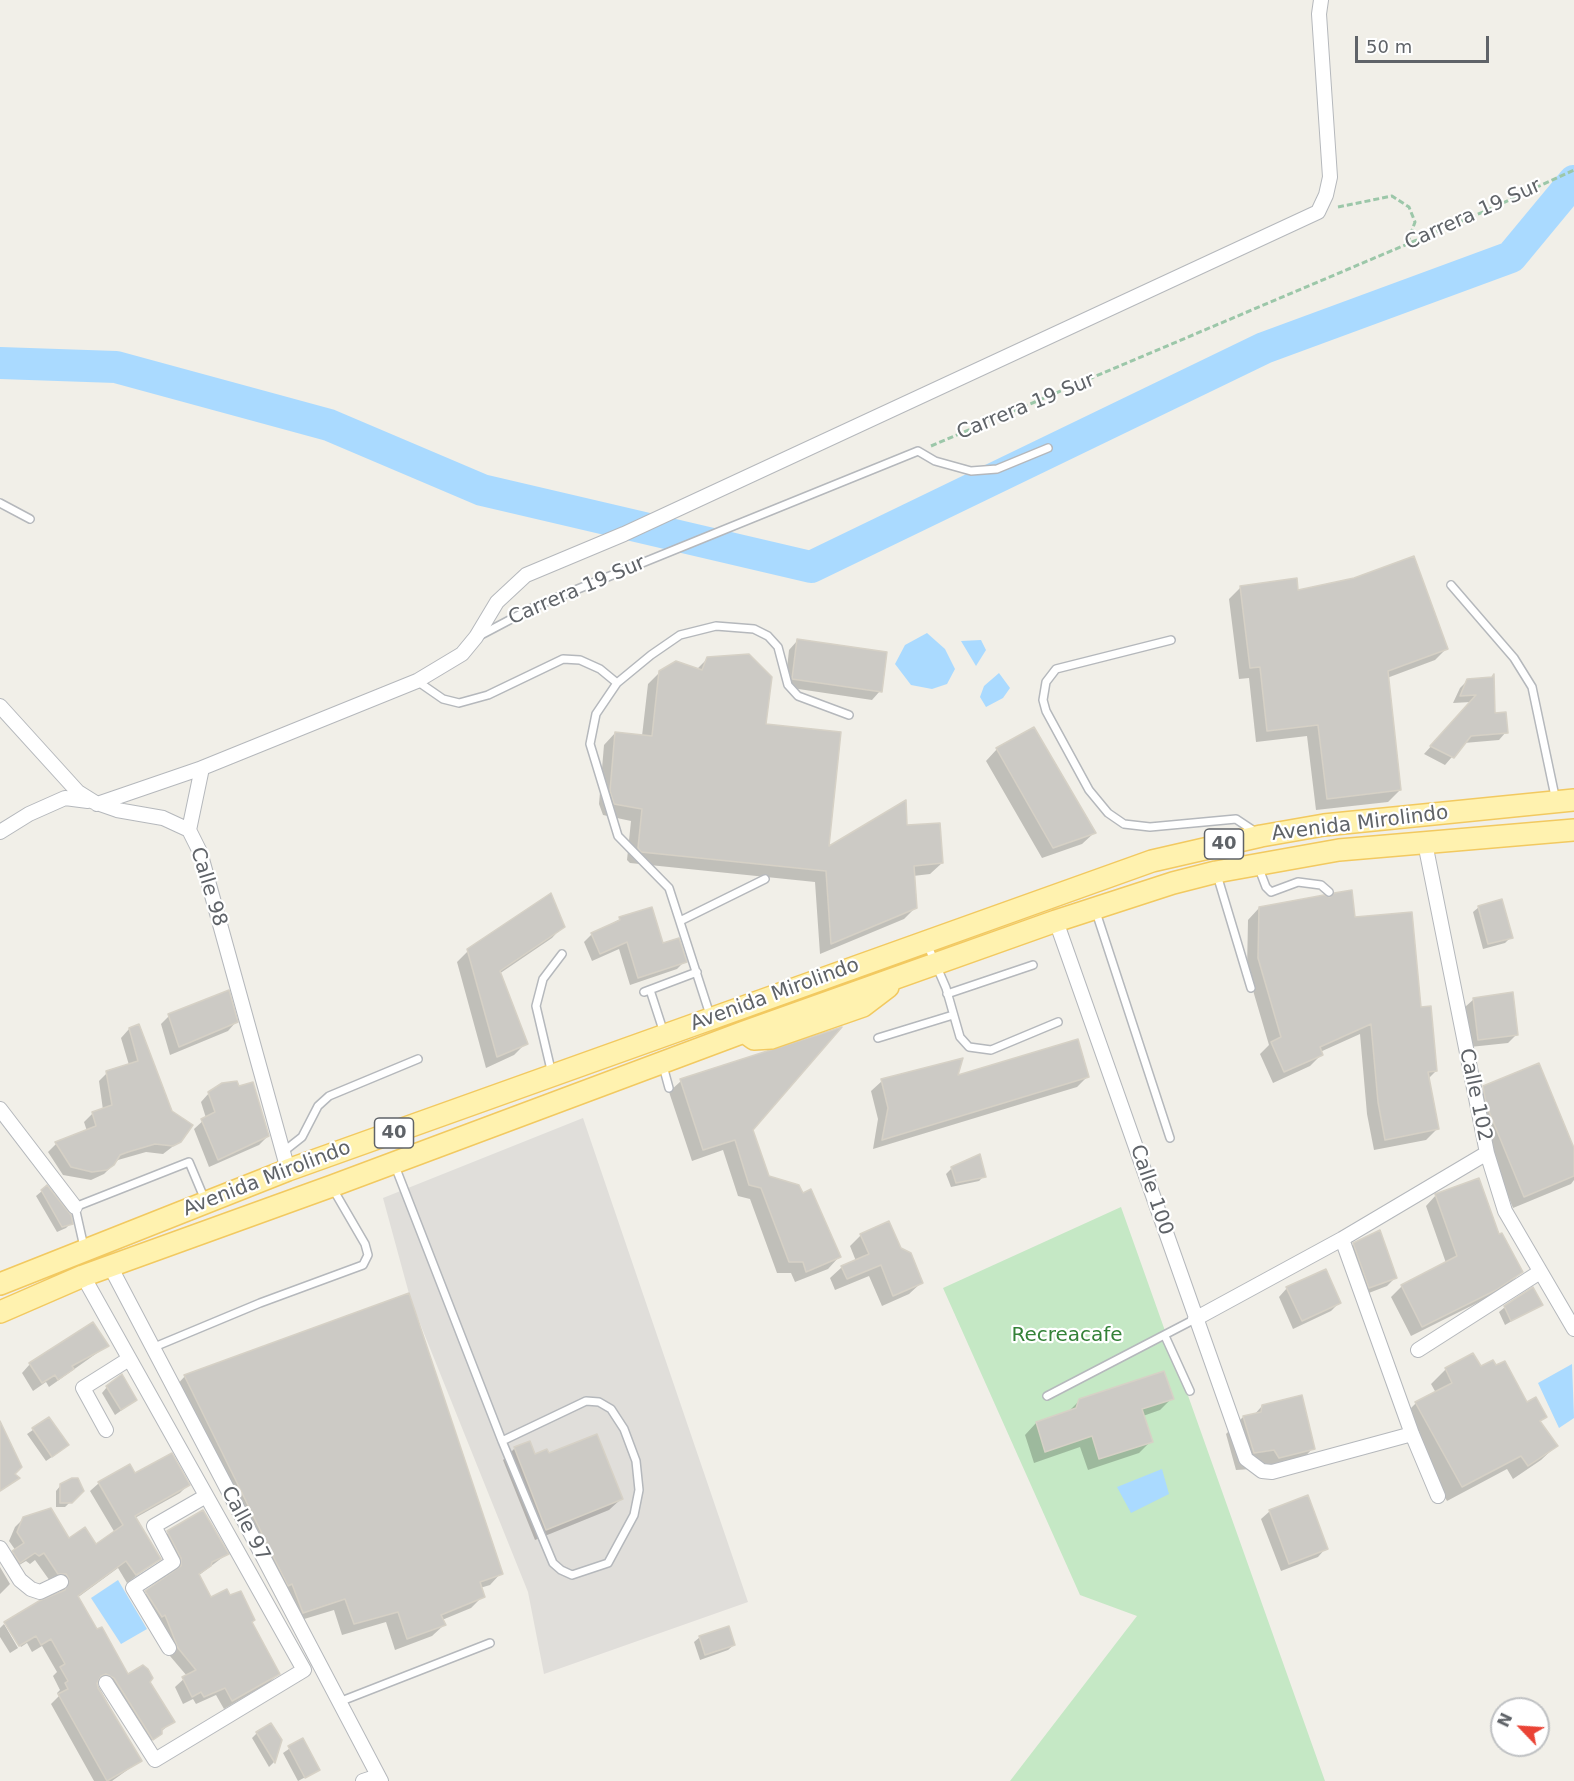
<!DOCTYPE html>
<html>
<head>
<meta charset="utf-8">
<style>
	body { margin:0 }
	#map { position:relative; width:1574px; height:1781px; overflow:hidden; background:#f1efe8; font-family:"DejaVu Sans",sans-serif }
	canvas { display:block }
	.north { position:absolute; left:1490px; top:1697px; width:60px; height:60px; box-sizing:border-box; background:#fff; border:2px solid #bfc1c3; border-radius:50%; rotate:295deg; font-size:16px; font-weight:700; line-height:24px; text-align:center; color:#5f6368 }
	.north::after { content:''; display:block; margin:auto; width:21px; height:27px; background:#ea4335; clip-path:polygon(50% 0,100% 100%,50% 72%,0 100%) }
	.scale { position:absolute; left:1355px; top:36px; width:134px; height:27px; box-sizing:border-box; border:3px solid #5f6368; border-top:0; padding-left:8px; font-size:18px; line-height:21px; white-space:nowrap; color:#5f6368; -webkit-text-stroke:4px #fff; paint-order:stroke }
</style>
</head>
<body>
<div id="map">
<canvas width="1574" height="1781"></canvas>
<div class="north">N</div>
<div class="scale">50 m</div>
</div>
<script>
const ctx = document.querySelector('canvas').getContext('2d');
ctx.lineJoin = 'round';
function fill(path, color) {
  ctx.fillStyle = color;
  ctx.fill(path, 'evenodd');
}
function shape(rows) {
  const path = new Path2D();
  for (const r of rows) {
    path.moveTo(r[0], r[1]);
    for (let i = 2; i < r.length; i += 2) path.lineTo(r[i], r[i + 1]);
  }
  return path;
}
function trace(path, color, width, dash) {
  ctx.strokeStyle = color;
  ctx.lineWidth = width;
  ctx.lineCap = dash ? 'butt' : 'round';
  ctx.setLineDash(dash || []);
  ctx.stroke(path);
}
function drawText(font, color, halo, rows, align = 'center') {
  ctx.font = font + ' "DejaVu Sans",sans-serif';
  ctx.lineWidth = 4.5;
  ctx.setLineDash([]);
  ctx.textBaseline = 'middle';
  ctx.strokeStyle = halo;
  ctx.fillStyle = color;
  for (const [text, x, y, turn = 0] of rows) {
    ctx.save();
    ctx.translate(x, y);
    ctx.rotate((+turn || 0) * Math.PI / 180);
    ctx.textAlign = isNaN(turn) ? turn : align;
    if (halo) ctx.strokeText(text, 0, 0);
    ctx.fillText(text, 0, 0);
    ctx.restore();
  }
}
const industrial = shape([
	[583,1118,748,1602,544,1674,528,1592,411,1301,383,1198]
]);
const green = shape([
	[1121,1207,1325,1781,1010,1781,1137,1616,1080,1595,943,1288]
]);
const water = shape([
	[927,633,945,649,955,669,947,684,932,689,911,685,895,664,905,645],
	[981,640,986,650,976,666,961,641],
	[999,673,1010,688,1003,698,986,707,980,697,984,686],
	[1572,1364,1574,1418,1559,1428,1538,1383],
	[1162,1469,1169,1494,1131,1513,1117,1487],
	[118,1580,147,1629,121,1644,91,1598]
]);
const shadow = shape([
	[1240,588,1446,649,1435,660,1387,678,1400,790,1388,802,1316,810,1307,736,1256,742,1249,678,1239,679,1229,599],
	[797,641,880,691,872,700,785,687,789,650],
	[707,659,765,725,827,849,906,827,942,863,930,874,913,876,916,907,904,919,820,954,815,882,630,863,627,860,631,821,603,815,599,804,604,745,615,733,642,736,648,684,660,672,696,670],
	[1468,680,1506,732,1499,740,1464,743,1445,765,1424,754,1471,702,1453,703,1460,688],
	[997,749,1094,833,1082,844,1042,858,986,761],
	[1479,907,1511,937,1505,943,1483,949,1473,912],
	[1259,908,1353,919,1419,1009,1436,1071,1428,1079,1437,1129,1426,1140,1374,1150,1367,1114,1360,1034,1320,1052,1322,1054,1310,1066,1273,1083,1260,1054,1269,1045,1247,970,1248,920],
	[620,919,662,945,685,961,677,969,630,985,619,949,592,961,584,942,592,934],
	[563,926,552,938,499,974,526,1043,514,1055,486,1068,457,962,468,951],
	[1474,999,1517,1034,1508,1043,1470,1047,1465,1007],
	[169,1016,236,1022,228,1031,170,1055,161,1024],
	[129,1029,180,1141,163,1154,146,1152,118,1160,104,1174,91,1180,63,1175,48,1152,56,1144,87,1131,84,1122,93,1113,103,1110,99,1081,107,1073,129,1065,121,1038],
	[1088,1076,1077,1087,873,1149,878,1119,871,1091,882,1081],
	[681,1081,751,1130,767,1177,839,1257,828,1269,795,1282,791,1273,777,1273,750,1199,738,1196,723,1150,692,1161,669,1092],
	[1484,1088,1574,1152,1574,1180,1571,1184,1513,1208,1475,1116,1472,1099],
	[209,1093,268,1136,259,1145,209,1167,194,1129,206,1118,201,1102],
	[952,1168,984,1176,979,1181,951,1187,946,1174],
	[42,1191,71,1223,66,1228,57,1232,36,1196],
	[1436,1195,1498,1236,1521,1272,1510,1283,1483,1300,1411,1336,1391,1297,1402,1286,1446,1263,1426,1206],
	[861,1235,900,1249,921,1283,909,1294,882,1306,869,1276,835,1290,830,1278,842,1267,856,1261,850,1246],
	[1354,1244,1395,1278,1387,1286,1361,1296,1345,1253],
	[1287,1288,1340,1302,1331,1311,1293,1329,1279,1297],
	[1541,1304,1505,1325,1499,1312,1505,1307],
	[107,1346,49,1387,46,1382,33,1391,22,1373,30,1364],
	[1473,1355,1480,1368,1545,1417,1540,1422,1556,1446,1541,1460,1513,1479,1507,1469,1447,1501,1401,1418,1416,1403,1436,1393,1431,1384,1446,1369],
	[185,1376,501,1573,490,1585,480,1588,483,1596,471,1608,442,1620,444,1625,432,1636,395,1650,386,1622,342,1635,334,1610,291,1623,174,1388],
	[107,1387,136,1400,115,1415,102,1393],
	[1172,1398,1160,1410,1143,1416,1151,1441,1139,1453,1088,1470,1080,1447,1034,1463,1025,1435,1036,1423,1067,1413,1080,1400],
	[1262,1406,1313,1448,1296,1466,1236,1470,1226,1434,1243,1417,1254,1415],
	[49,1419,62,1450,46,1461,27,1434],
	[515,1448,534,1456,548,1455,621,1499,609,1510,535,1540,503,1460],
	[130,1466,135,1475,188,1485,180,1493,135,1518,159,1559,127,1583,118,1568,77,1598,128,1676,149,1682,173,1721,144,1747,105,1686,95,1680,140,1761,112,1781,94,1781,51,1704,59,1696,57,1693,60,1690,53,1676,57,1672,42,1646,32,1652,27,1643,21,1647,5,1623,60,1593,59,1583,50,1581,35,1560,30,1564,26,1561,11,1570,5,1560,16,1551,9,1541,15,1527,24,1518,69,1540,96,1546,115,1533,90,1491,99,1483],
	[61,1485,82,1491,65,1507,56,1507,56,1491],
	[1270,1511,1326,1548,1318,1557,1281,1571,1261,1519],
	[168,1533,227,1554,198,1576,210,1599,250,1622,278,1674,270,1682,224,1709,216,1695,196,1704,193,1699,183,1704,175,1687,187,1676,170,1656,157,1622,138,1600,174,1572,160,1541],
	[0,1567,10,1584,0,1594],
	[4,1624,18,1648,10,1653,0,1637,0,1628],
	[700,1637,734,1645,728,1650,700,1660,694,1642],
	[257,1733,280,1741,274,1762,269,1767,252,1738],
	[302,1740,319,1770,298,1781,283,1753]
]);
const river = shape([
	[0,363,116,367,329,425,482,490,811,567,1264,348,1511,257,1574,181]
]);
const building = shape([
	[1414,556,1448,649,1388,671,1401,790,1327,799,1318,725,1267,731,1260,667,1250,668,1240,586,1297,578,1298,590,1354,578,1414,556],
	[797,639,887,652,882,692,792,679,797,639],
	[749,654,772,677,766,724,841,732,829,846,906,800,907,825,940,823,943,863,914,866,917,908,831,944,826,871,641,852,638,848,642,809,614,804,610,791,615,732,652,736,659,671,676,661,702,670,707,657,749,654],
	[1494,674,1495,713,1506,712,1508,733,1471,736,1454,758,1430,746,1476,695,1460,696,1467,679,1492,677,1494,674],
	[1034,727,1096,833,1053,848,996,748,1034,727],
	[1352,890,1355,917,1412,912,1421,1007,1431,1006,1437,1071,1428,1072,1439,1129,1385,1140,1378,1102,1371,1024,1320,1047,1323,1055,1284,1072,1271,1042,1281,1037,1258,958,1259,907,1324,895,1330,897,1334,893,1352,890],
	[551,893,565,927,500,971,528,1044,497,1057,467,949,551,893],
	[1502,899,1513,938,1488,944,1478,906,1502,899],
	[652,907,663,943,679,938,687,962,638,978,627,942,600,954,591,933,620,920,619,917,652,907],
	[229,990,238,1022,179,1047,168,1014,229,990],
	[1513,992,1518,1035,1478,1040,1473,998,1513,992],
	[139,1024,172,1111,193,1125,181,1142,173,1146,155,1144,128,1152,120,1155,114,1165,107,1170,92,1172,71,1167,55,1142,96,1126,92,1112,112,1105,106,1071,138,1061,129,1028,139,1024],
	[842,1027,753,1130,769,1176,799,1185,803,1193,811,1189,841,1257,806,1272,803,1262,789,1262,761,1188,749,1185,735,1140,703,1150,680,1079,842,1027],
	[1078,1039,1089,1077,882,1140,888,1108,881,1079,963,1058,958,1075,1078,1039],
	[1539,1063,1574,1148,1574,1176,1524,1197,1486,1104,1483,1086,1539,1063],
	[237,1081,239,1086,253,1082,269,1136,218,1160,201,1119,215,1112,208,1092,222,1083,237,1081],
	[980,1154,986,1177,956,1183,951,1167,980,1154],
	[1479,1178,1499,1234,1502,1233,1523,1272,1496,1290,1422,1327,1401,1285,1457,1256,1435,1194,1479,1178],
	[47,1185,71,1215,73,1224,62,1227,41,1190,47,1185],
	[889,1221,901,1248,911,1253,923,1283,893,1296,881,1265,847,1279,841,1266,869,1254,860,1234,889,1221],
	[1380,1230,1397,1278,1369,1288,1353,1243,1380,1230],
	[1326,1269,1341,1303,1302,1321,1286,1287,1326,1269],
	[1533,1287,1543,1305,1511,1321,1504,1306,1533,1287],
	[409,1293,503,1574,480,1582,485,1597,441,1615,446,1625,407,1639,398,1612,354,1624,345,1599,303,1613,292,1584,288,1586,274,1558,184,1375,409,1293],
	[93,1322,109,1346,72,1366,74,1369,58,1380,55,1375,42,1383,29,1363,93,1322],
	[1473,1353,1481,1366,1493,1360,1496,1365,1505,1361,1527,1402,1536,1397,1547,1417,1540,1421,1558,1446,1528,1466,1521,1456,1462,1487,1415,1402,1452,1383,1445,1368,1473,1353],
	[1164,1371,1174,1399,1142,1409,1153,1442,1099,1459,1092,1436,1045,1452,1036,1422,1076,1408,1079,1399,1164,1371],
	[122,1374,137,1400,121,1410,106,1386,122,1374],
	[1302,1395,1315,1449,1279,1458,1274,1450,1254,1453,1243,1416,1261,1412,1262,1405,1302,1395],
	[49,1417,69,1445,52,1457,32,1428,49,1417],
	[0,1421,22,1467,15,1474,20,1478,0,1491,0,1421],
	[597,1434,623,1499,546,1530,514,1447,530,1441,535,1454,547,1449,549,1453,597,1434],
	[172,1453,190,1485,135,1516,161,1559,136,1575,126,1561,78,1596,97,1629,102,1627,128,1674,143,1665,148,1669,153,1678,150,1682,175,1722,162,1729,162,1734,153,1740,114,1678,106,1674,101,1676,97,1683,98,1688,142,1761,107,1781,58,1694,68,1689,65,1683,68,1681,60,1667,65,1664,51,1639,41,1645,36,1636,19,1646,4,1622,39,1601,65,1590,69,1579,66,1574,58,1574,44,1553,39,1556,35,1553,20,1563,12,1551,24,1543,17,1532,23,1517,51,1508,69,1538,85,1527,96,1544,123,1525,98,1482,130,1464,135,1473,172,1453],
	[72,1478,78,1478,84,1491,72,1503,60,1503,60,1484,72,1478],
	[1308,1495,1328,1549,1289,1564,1269,1510,1308,1495],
	[203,1510,229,1554,212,1562,211,1566,199,1574,211,1597,227,1589,230,1595,241,1591,255,1620,252,1622,280,1674,232,1701,225,1688,204,1697,201,1692,192,1697,182,1677,196,1670,178,1648,165,1615,162,1617,145,1591,181,1566,181,1558,167,1531,203,1510],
	[729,1626,735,1645,705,1655,699,1636,729,1626],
	[271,1723,282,1740,275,1763,256,1732,271,1723],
	[303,1738,320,1770,305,1778,288,1746,303,1738]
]);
const path = shape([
	[1338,207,1392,196,1409,207,1415,222,1407,244],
	[931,446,1490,209,1574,170]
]);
const lane = shape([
	[0,503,30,519],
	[1451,585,1514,658,1532,687,1556,801],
	[481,635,536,606,918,451,935,461,971,471,997,469,1048,448],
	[1171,640,1056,669,1046,682,1043,700,1046,711,1089,790,1108,813,1124,824,1150,827,1236,819,1257,833],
	[417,681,443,699,459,703,488,695,563,659,580,660,600,669,617,683],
	[1258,866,1266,887,1271,892,1298,882,1321,885,1329,892],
	[1217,875,1251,988],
	[1095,909,1170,1138],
	[680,921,765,879],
	[927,944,946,988,960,1037,969,1047,991,1050,1058,1022],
	[650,990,664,1033],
	[644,992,697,972],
	[947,994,1033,965],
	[711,1018,669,888,618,836,590,744,596,714,617,683,651,655,680,635,716,626,754,629,768,636,778,647,788,685,798,696,849,715],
	[878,1038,953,1015],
	[663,1066,669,1088],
	[552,1074,536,1006,543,979,562,954],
	[283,1152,302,1137,318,1106,329,1096,418,1059],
	[395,1166,502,1441,553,1563,561,1570,572,1575,608,1563,634,1515,639,1490,636,1461,624,1429,611,1409,599,1402,586,1401,502,1441],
	[84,1247,75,1207,189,1162,205,1200],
	[1165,1336,1190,1391],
	[152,1348,260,1303,363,1265,368,1255,365,1244,333,1189],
	[1047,1396,1195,1319],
	[339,1702,490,1643]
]);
const street = shape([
	[0,706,78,792,94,802,117,810,163,818,189,830,200,852,288,1170],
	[97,804,202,768],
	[189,830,202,768,417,681,462,654,476,637,497,602,526,575,624,534,1318,212,1326,195,1330,177,1319,14,1321,0],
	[0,832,29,814,65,798,88,801],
	[1425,843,1487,1153,1505,1211,1574,1329],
	[1056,921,1246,1459,1262,1471,1272,1472,1412,1434],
	[0,1109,75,1207],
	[1342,1239,1412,1434,1438,1496],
	[110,1266,381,1781],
	[83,1276,304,1670,155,1760,106,1683],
	[1195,1319,1342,1239,1487,1153],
	[1418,1350,1540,1272],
	[106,1430,83,1388,129,1359],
	[0,1548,20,1580,31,1589,40,1592,61,1582],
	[169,1648,133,1588,173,1562,154,1526,206,1496],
	[363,1781,378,1776]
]);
const primary = shape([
	[744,1032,754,1039,771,1038,863,1006,888,987],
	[0,1284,288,1170,1152,861,1261,836,1324,825,1574,800],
	[0,1312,83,1276,332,1186,744,1032,1056,921,1173,883,1216,872,1339,850,1574,830]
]);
const shields = [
	[1224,844,39],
	[394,1133,39]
];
const shieldNames = [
	["40",1224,844],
	["40",394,1133]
];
const streetNames = [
	["Carrera 19 Sur",1473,215,-24],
	["Carrera 19 Sur",1026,407,-22],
	["Carrera 19 Sur",577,591,-23],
	["Avenida Mirolindo",1360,824,-7],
	["Calle 98",208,887,73],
	["Avenida Mirolindo",775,995,-20],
	["Calle 102",1475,1095,78],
	["Avenida Mirolindo",267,1179,-21],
	["Calle 100",1151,1190,71],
	["Calle 97",245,1524,62]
];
const parkNames = [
	["Recreacafe",1067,1336]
];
fill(industrial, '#e0deda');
fill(green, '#c5e8c5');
fill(water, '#aadaff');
fill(shadow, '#0003');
trace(river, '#aadaff', 32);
fill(building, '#cccac5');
trace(building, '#d6d1c6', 1.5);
trace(lane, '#b5b8bc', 10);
trace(street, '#b5b8bc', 16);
trace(primary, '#f2c960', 24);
trace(path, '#9cc7a9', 3, [6, 3]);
trace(lane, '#fff', 7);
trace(street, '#fff', 14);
trace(primary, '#fff2af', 21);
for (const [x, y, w] of shields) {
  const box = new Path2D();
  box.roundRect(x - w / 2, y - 15, w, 30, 4.5);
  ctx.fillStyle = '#fff';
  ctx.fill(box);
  trace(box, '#5f6368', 1.5);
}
drawText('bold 18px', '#5f6368', null, shieldNames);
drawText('20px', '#5f6368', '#fff', streetNames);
drawText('20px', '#348238', '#fff', parkNames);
</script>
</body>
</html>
